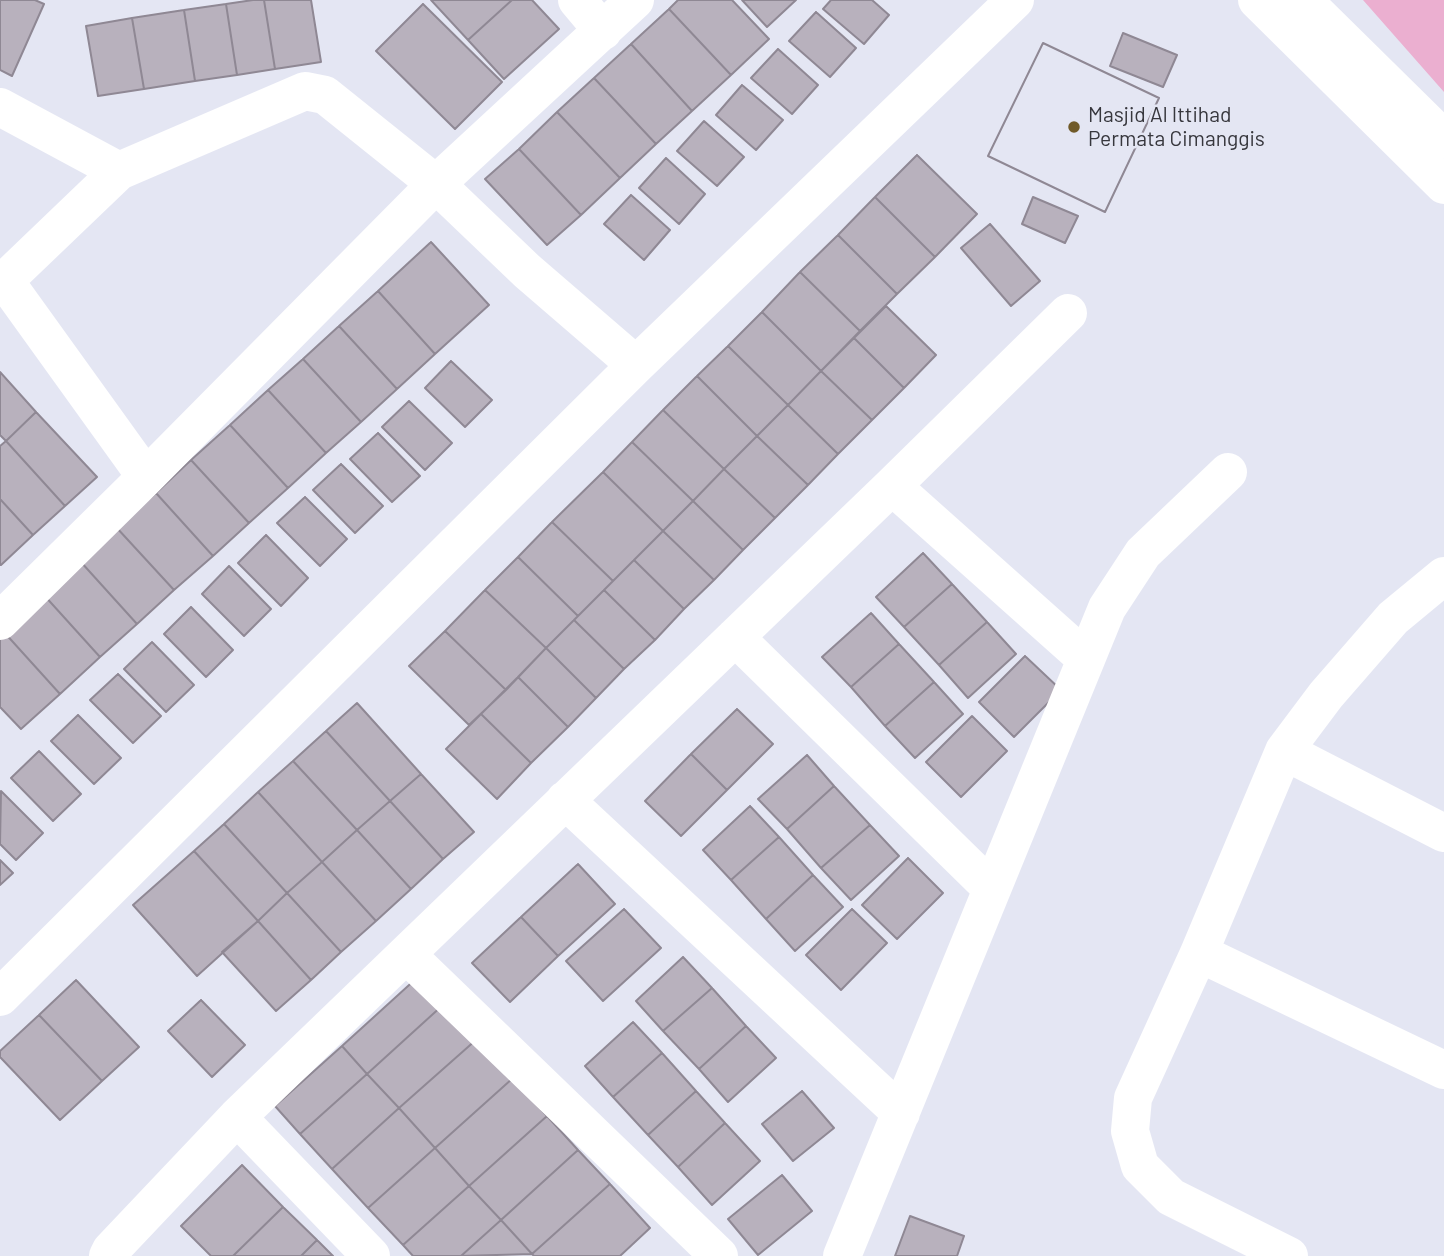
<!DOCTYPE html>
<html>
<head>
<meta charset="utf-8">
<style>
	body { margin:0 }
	canvas { display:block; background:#e4e6f3 }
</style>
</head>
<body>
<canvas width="1444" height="1256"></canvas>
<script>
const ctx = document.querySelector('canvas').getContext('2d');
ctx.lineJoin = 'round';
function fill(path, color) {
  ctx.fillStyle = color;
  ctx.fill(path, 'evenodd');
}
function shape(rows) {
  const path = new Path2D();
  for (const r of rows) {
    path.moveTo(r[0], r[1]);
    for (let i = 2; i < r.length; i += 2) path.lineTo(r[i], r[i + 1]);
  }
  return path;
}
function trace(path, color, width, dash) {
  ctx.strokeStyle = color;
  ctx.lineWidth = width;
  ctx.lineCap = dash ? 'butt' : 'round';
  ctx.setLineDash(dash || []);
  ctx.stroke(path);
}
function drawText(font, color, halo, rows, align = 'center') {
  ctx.font = font + ' Barlow,sans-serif';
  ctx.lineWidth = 5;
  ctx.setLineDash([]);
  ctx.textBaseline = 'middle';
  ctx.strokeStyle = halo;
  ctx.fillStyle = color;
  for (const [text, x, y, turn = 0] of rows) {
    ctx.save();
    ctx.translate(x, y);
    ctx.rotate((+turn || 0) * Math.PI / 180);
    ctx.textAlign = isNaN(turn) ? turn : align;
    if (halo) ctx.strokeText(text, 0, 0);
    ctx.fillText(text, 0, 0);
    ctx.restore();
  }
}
const green = shape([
	[1363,0,1444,0,1444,92]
]);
const building = shape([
	[0,0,35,0,44,4,12,76,0,70,0,0],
	[253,0,264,0,275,69,237,75,226,4,253,0],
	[264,0,311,0,321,62,275,69,264,0],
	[431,0,512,0,468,40,431,0],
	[512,0,532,0,559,29,504,79,468,40,512,0],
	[678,0,732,0,769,39,731,75,669,9,678,0],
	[742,0,796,0,767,27,742,0],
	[831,0,872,0,889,15,864,44,823,9,831,0],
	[226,4,237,75,195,81,184,10,226,4],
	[423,4,502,82,455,129,376,51,423,4],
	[669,9,731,75,692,111,631,44,669,9],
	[184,10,195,81,144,89,132,18,184,10],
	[816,12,856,48,830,77,789,41,816,12],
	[132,18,144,89,98,96,86,26,132,18],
	[1123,33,1177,55,1163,87,1110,66,1123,33],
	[1043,43,1159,98,1105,212,988,156,1043,43],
	[1043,43,1159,98,1105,212,988,156,1043,43],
	[631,44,692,111,656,144,594,78,631,44],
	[778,49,818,85,792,114,751,78,778,49],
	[594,78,656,144,620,178,557,112,594,78],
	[742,85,783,120,756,150,716,115,742,85],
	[557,112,620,178,581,215,519,149,557,112],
	[704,121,744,157,717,186,677,151,704,121],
	[519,149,581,215,547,245,485,179,519,149],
	[917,155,977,214,935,257,875,197,917,155],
	[666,158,705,194,679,224,639,188,666,158],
	[631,195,670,230,644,260,604,224,631,195],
	[875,197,935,257,897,294,838,235,875,197],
	[1033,197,1078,216,1065,243,1022,224,1033,197],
	[990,224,1040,281,1011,306,961,248,990,224],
	[838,235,897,294,860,331,800,272,838,235],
	[431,242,489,305,435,354,378,291,431,242],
	[800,272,860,331,821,371,762,312,800,272],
	[378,291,435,354,397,389,339,326,378,291],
	[886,306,936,355,904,388,854,338,886,306],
	[762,312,821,371,788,405,728,346,762,312],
	[339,326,397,389,361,422,303,359,339,326],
	[854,338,904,388,872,420,821,371,854,338],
	[728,346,788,405,757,436,697,376,728,346],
	[303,359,361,422,326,453,268,390,303,359],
	[451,361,492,400,465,427,425,388,451,361],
	[821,371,872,420,838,454,788,405,821,371],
	[0,372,36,412,6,441,0,435,0,372],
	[697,376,757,436,724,469,663,410,697,376],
	[268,390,326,453,288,488,230,425,268,390],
	[409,401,452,443,425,470,382,427,409,401],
	[788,405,838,454,808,485,757,436,788,405],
	[663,410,724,469,693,501,632,442,663,410],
	[36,412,97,477,65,506,6,441,36,412],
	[230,425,288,488,249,523,191,460,230,425],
	[378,433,420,476,392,502,350,459,378,433],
	[757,436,808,485,775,518,724,469,757,436],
	[6,441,65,506,33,535,0,499,0,446,6,441],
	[632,442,693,501,663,531,603,472,632,442],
	[191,460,249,523,213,556,156,493,191,460],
	[341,464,383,506,355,533,313,490,341,464],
	[724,469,775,518,743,550,693,501,724,469],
	[603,472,663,531,613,581,552,522,603,472],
	[156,493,213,556,174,590,116,527,156,493],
	[305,497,347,539,320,566,277,523,305,497],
	[0,499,33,535,1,565,0,565,0,499],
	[693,501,743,550,714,580,663,531,693,501],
	[552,522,613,581,578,616,518,557,552,522],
	[116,527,174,590,137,624,80,561,116,527],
	[663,531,714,580,684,609,634,560,663,531],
	[266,535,308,578,281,606,238,563,266,535],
	[923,553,952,584,904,627,876,597,923,553],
	[518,557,578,616,546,648,485,590,518,557],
	[634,560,684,609,655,640,604,590,634,560],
	[80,561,137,624,100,657,43,594,80,561],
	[229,566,271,609,244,636,202,594,229,566],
	[952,584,987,622,939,665,904,627,952,584],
	[485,590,546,648,506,690,445,631,485,590],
	[604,590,655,640,624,669,574,620,604,590],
	[43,594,100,657,60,694,3,631,43,594],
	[191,607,233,650,206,677,164,634,191,607],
	[871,613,899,644,851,687,822,657,871,613],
	[574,620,624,669,596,698,546,648,574,620],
	[987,622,1016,654,968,698,939,665,987,622],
	[3,631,60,694,21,729,0,707,0,633,3,631],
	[445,631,506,690,469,725,409,666,445,631],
	[152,642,194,685,166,712,124,669,152,642],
	[899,644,934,682,885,726,851,687,899,644],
	[546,648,596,698,568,727,518,677,546,648],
	[1025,656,1061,690,1014,737,979,702,1025,656],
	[118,674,161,716,133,743,90,700,118,674],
	[518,677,568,727,531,763,481,714,518,677],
	[934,682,963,714,915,758,885,726,934,682],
	[357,703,421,774,390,801,326,731,357,703],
	[737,709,773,744,727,790,691,754,737,709],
	[481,714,531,763,497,799,446,749,481,714],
	[78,715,121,758,94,784,51,741,78,715],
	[972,716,1007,751,961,797,926,762,972,716],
	[326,731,390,801,357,830,293,761,326,731],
	[39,751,81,794,53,821,11,778,39,751],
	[691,754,727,790,681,836,645,801,691,754],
	[807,755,834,786,787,829,758,799,807,755],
	[293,761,357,830,322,862,258,792,293,761],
	[421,774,474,832,443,859,390,801,421,774],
	[834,786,870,825,821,868,787,829,834,786],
	[1,791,43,833,16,860,0,844,1,791],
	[258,792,322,862,287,893,224,824,258,792],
	[390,801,443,859,411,889,357,830,390,801],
	[750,806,779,837,731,880,703,850,750,806],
	[224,824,287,893,258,921,194,851,224,824],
	[870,825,899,856,851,900,821,868,870,825],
	[357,830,411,889,376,921,322,862,357,830],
	[779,837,813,875,766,919,731,880,779,837],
	[194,851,258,921,197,976,133,905,194,851],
	[908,858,943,893,897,939,862,905,908,858],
	[0,860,13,873,0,885,0,860],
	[322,862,376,921,341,952,287,893,322,862],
	[578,864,615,904,558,956,521,917,578,864],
	[813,875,843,907,795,951,766,919,813,875],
	[287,893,341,952,311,980,258,921,287,893],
	[624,909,661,948,603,1001,566,961,624,909],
	[852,909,887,943,841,990,806,955,852,909],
	[521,917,558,956,510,1002,472,963,521,917],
	[258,921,311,980,276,1011,222,952,258,921],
	[683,957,712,988,663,1031,636,1001,683,957],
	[419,976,444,1004,367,1074,342,1046,419,976],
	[76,980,139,1047,102,1081,39,1015,76,980],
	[712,988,746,1026,699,1069,663,1031,712,988],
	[201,1000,245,1045,212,1077,168,1031,201,1000],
	[444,1004,477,1039,399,1108,367,1074,444,1004],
	[39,1015,102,1081,60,1120,0,1057,0,1051,39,1015],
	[633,1022,662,1053,613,1097,585,1066,633,1022],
	[746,1026,776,1058,728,1102,699,1069,746,1026],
	[477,1039,513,1078,435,1148,399,1108,477,1039],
	[342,1046,367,1074,300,1134,275,1106,342,1046],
	[662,1053,696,1091,648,1135,613,1097,662,1053],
	[367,1074,399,1108,332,1169,300,1134,367,1074],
	[513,1078,547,1116,469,1186,435,1148,513,1078],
	[696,1091,725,1123,678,1167,648,1135,696,1091],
	[802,1091,834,1128,793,1161,762,1124,802,1091],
	[399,1108,435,1148,368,1208,332,1169,399,1108],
	[547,1116,578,1150,501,1220,469,1186,547,1116],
	[725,1123,760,1161,712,1205,678,1167,725,1123],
	[435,1148,469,1186,403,1245,368,1208,435,1148],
	[578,1150,610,1184,532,1254,501,1220,578,1150],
	[242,1165,283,1207,233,1256,211,1256,181,1226,242,1165],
	[782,1175,812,1211,758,1255,728,1219,782,1175],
	[610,1184,650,1228,620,1256,534,1256,532,1254,610,1184],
	[469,1186,501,1220,461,1256,413,1256,403,1245,469,1186],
	[283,1207,317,1240,301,1256,233,1256,283,1207],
	[910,1216,964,1236,957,1256,895,1256,910,1216],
	[501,1220,532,1254,461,1256,501,1220],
	[317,1240,333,1256,301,1256,317,1240]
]);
const minor = shape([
	[577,0,603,31],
	[1257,0,1444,185],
	[1303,0,1444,139],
	[0,107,119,171],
	[5,281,146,477],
	[0,285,119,171,305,91,325,95,436,184,527,271,636,365],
	[892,486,1086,659],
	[0,621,146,477,436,184,635,0],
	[735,637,991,888],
	[1284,751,1444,833],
	[565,800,901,1113],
	[1199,953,1444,1070],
	[407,955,719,1256],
	[0,997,636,365,1015,0],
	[237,1117,371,1256],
	[108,1256,111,1250,237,1117,892,486,1068,313],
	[842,1256,1107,608,1143,553,1228,472],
	[1289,1256,1171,1197,1140,1166,1130,1131,1133,1098,1199,953,1284,751,1326,695,1393,618,1444,576]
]);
const markers = [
	[1074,127,7,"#705a29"]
];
const poiNames = [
	["Masjid Al Ittihad",1088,115],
	["Permata Cimanggis",1088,139]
];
fill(green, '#ebafd0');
fill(building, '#b8b1bd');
trace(building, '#8f8894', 2);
trace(minor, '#fff', 38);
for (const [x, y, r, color] of markers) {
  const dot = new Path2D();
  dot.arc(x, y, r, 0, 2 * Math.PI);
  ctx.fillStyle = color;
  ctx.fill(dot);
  trace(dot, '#e4e6f3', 2.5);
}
drawText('21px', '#37373d', '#e4e6f3', poiNames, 'left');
</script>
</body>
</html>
